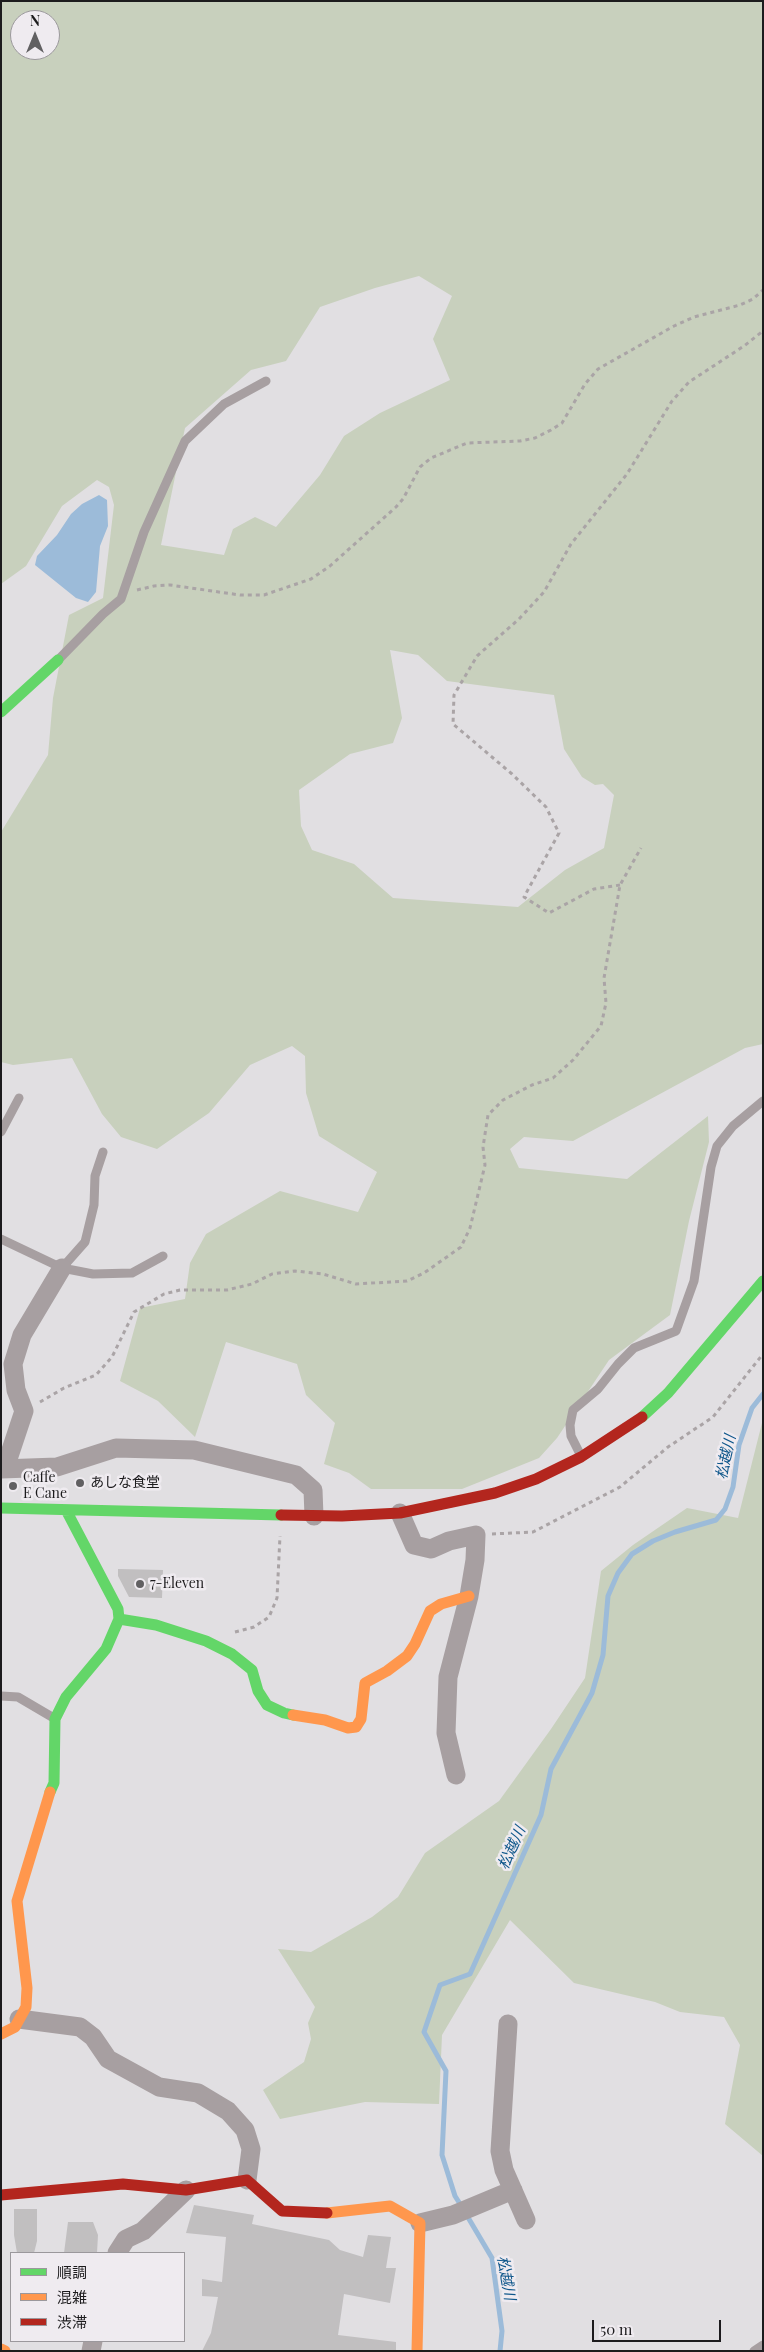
<!DOCTYPE html>
<html>
<head>
<meta charset="utf-8">
<style>
	body { margin:0 }
	#map { position:relative; width:764px; height:2352px; overflow:hidden; background:#e1dfe2; font-family:"Playfair Display","Noto Sans JP",serif }
	canvas { display:block }
	.frame { position:absolute; inset:0; border:2px solid #1c1b1d; pointer-events:none }
	.legend { position:absolute; left:10px; top:2252px; width:175px; height:90px; box-sizing:border-box; background:#efebf0; border:1px solid #9b989c; margin:0; padding:6px 9px; list-style:none; font-size:15px; color:#1c1b1d }
	.legend li { display:flex; align-items:center; gap:10px; height:25px }
	.legend b { width:25px; border:1px solid #9b989c }
	.north { position:absolute; left:10px; top:10px; width:50px; height:50px; box-sizing:border-box; background:#efebf0; border:1px solid #9b989c; border-radius:50%; rotate:0deg; font-size:14px; font-weight:700; line-height:20px; text-align:center; color:#1c1b1d }
	.north::after { content:''; display:block; margin:auto; width:18px; height:22px; background:#616062; clip-path:polygon(50% 0,100% 100%,50% 72%,0 100%) }
	.scale { position:absolute; left:592px; top:2320px; width:129px; height:22px; box-sizing:border-box; border:2px solid #1c1b1d; border-top:0; padding-left:6px; font-size:15px; line-height:18px; white-space:nowrap; color:#1c1b1d; -webkit-text-stroke:4px #efebf0; paint-order:stroke }
</style>
</head>
<body>
<div id="map">
<canvas width="764" height="2352"></canvas>
<div class="frame"></div>
<ul class="legend">
<li><b style="height:6px;background:#63d668"></b>順調</li>
<li><b style="height:6px;background:#ff974d"></b>混雑</li>
<li><b style="height:6px;background:#b3261e"></b>渋滞</li>
</ul>
<div class="north">N</div>
<div class="scale">50 m</div>
</div>
<script>
const ctx = document.querySelector('canvas').getContext('2d');
ctx.lineJoin = 'round';
function fill(path, color) {
  ctx.fillStyle = color;
  ctx.fill(path, 'evenodd');
}
function shape(rows) {
  const path = new Path2D();
  for (const r of rows) {
    path.moveTo(r[0], r[1]);
    for (let i = 2; i < r.length; i += 2) path.lineTo(r[i], r[i + 1]);
  }
  return path;
}
function trace(path, color, width, dash) {
  ctx.strokeStyle = color;
  ctx.lineWidth = width;
  ctx.lineCap = dash ? 'butt' : 'round';
  ctx.setLineDash(dash || []);
  ctx.stroke(path);
}
function drawText(font, color, halo, rows, align = 'center') {
  ctx.font = font + ' "Playfair Display","Noto Sans JP",serif';
  ctx.lineWidth = 5;
  ctx.setLineDash([]);
  ctx.textBaseline = 'middle';
  ctx.strokeStyle = halo;
  ctx.fillStyle = color;
  for (const [text, x, y, turn = 0] of rows) {
    ctx.save();
    ctx.translate(x, y);
    ctx.rotate((+turn || 0) * Math.PI / 180);
    ctx.textAlign = isNaN(turn) ? turn : align;
    if (halo) ctx.strokeText(text, 0, 0);
    ctx.fillText(text, 0, 0);
    ctx.restore();
  }
}
const green = shape([
	[1,1,763,1,763,1044,745,1048,573,1141,524,1137,510,1149,519,1168,627,1179,708,1116,709,1142,689,1221,670,1315,609,1360,557,1438,539,1458,462,1489,371,1489,349,1473,324,1464,335,1423,306,1395,297,1364,226,1342,195,1437,158,1401,120,1381,140,1308,185,1299,190,1263,206,1234,280,1191,358,1212,377,1172,319,1136,306,1093,305,1056,292,1046,250,1065,209,1113,157,1149,121,1137,102,1114,72,1058,13,1065,1,1062,1,832,48,755,53,698,69,615,103,598,114,505,109,487,97,480,62,506,26,566,1,584],
	[20,20,50,20,50,50,20,50],
	[419,276,452,296,433,339,450,380,380,413,344,436,320,475,276,527,255,517,233,529,224,555,161,545,185,428,251,370,286,361,320,307,375,288],
	[390,650,418,655,447,681,554,695,564,749,582,777,595,785,603,784,614,795,604,848,565,870,518,907,393,898,354,864,312,850,301,826,299,790,350,754,393,743,402,718],
	[763,1419,763,2156,725,2124,740,2045,724,2017,680,2012,655,2002,574,1983,510,1920,442,2035,439,2104,365,2102,280,2119,263,2090,304,2062,311,2039,308,2023,315,2007,278,1949,311,1952,372,1917,398,1897,425,1853,499,1801,551,1729,585,1678,601,1571,633,1545,687,1508,738,1518]
]);
const water = shape([
	[99,495,107,500,108,526,100,546,96,592,88,602,76,598,35,565,37,556,57,535,71,514,82,504]
]);
const stream = shape([
	[462,2207,455,2196,442,2155,446,2071,424,2032,440,1985,470,1974,541,1815,551,1769,592,1693,603,1655,608,1596,618,1573,632,1554,653,1541,675,1532,716,1520,725,1509,733,1487,739,1445,752,1408,763,1394],
	[466,2214,492,2258,502,2331,500,2351]
]);
const building = shape([
	[118,1569,163,1570,162,1598,129,1597,118,1576],
	[194,2205,254,2215,252,2224,329,2240,340,2250,363,2257,368,2235,391,2237,386,2268,396,2268,390,2303,344,2294,338,2335,396,2342,396,2351,202,2351,211,2333,218,2297,202,2296,202,2279,222,2282,226,2237,186,2233],
	[14,2209,37,2209,37,2241,34,2253,17,2253,14,2235],
	[68,2222,93,2222,98,2235,97,2253,64,2253]
]);
const path = shape([
	[137,590,154,586,170,585,240,595,264,595,311,579,330,566,396,507,403,499,420,467,431,458,467,443,520,441,535,438,551,430,562,423,585,384,598,369,674,326,694,317,740,305,753,299,763,290],
	[620,885,594,889,549,913,524,897,559,833,546,807,512,774,453,724,454,695,477,656,519,619,544,592,571,544,627,474,672,401,689,382,744,346,763,331],
	[40,1402,64,1388,96,1375,112,1357,134,1312,164,1294,180,1290,227,1290,252,1284,272,1274,295,1271,323,1274,356,1284,407,1281,424,1273,461,1247,470,1228,485,1165,483,1147,488,1115,503,1100,532,1085,553,1078,573,1060,601,1026,606,1003,604,978,620,885,641,848],
	[492,1534,533,1532,620,1487,668,1447,713,1417,763,1354],
	[235,1632,254,1627,269,1617,277,1598,280,1536]
]);
const lane = shape([
	[60,658,103,614,121,599,144,532,185,441,224,404,266,381],
	[1,1132,19,1098],
	[1,1239,62,1268,93,1274,132,1273,163,1256],
	[62,1268,85,1242,94,1205,95,1176,103,1152],
	[580,1454,571,1436,570,1425,573,1410,598,1389,618,1364,634,1348,676,1331,694,1281,711,1167,717,1146,733,1126,763,1101],
	[1,1696,18,1697,52,1717],
	[754,2351,763,2345]
]);
const street = shape([
	[5,1468,24,1411,16,1390,13,1364,22,1335,62,1268],
	[1,1469,57,1467,116,1448,194,1450,296,1475,313,1490,314,1516],
	[400,1513,414,1545,431,1549,449,1541,476,1535,475,1560,469,1596,448,1677,446,1733,456,1775],
	[19,2019,80,2027,93,2037,108,2059,159,2087,198,2093,228,2111,245,2130,251,2149,247,2180],
	[508,2024,500,2151,504,2170,526,2220],
	[420,2223,453,2215,513,2190],
	[117,2253,126,2239,143,2231,186,2190],
	[91,2351,93,2341]
]);
const fast = shape([
	[1,712,58,660],
	[642,1417,668,1393,763,1281],
	[1,1508,281,1515],
	[119,1619,156,1625,206,1641,232,1654,252,1670,258,1691,267,1705,284,1713,293,1715],
	[50,1792,54,1783,55,1719,66,1697,106,1649,119,1619,118,1609,66,1510]
]);
const slow = shape([
	[293,1715,325,1720,348,1728,356,1727,361,1719,365,1683,387,1671,407,1656,415,1644,430,1611,441,1604,469,1596],
	[1,2034,15,2027,26,2007,27,1988,17,1901,50,1792],
	[327,2213,390,2206,420,2223,417,2351],
	[1,2349,5,2351]
]);
const jam = shape([
	[281,1515,342,1516,400,1513,495,1493,536,1479,581,1457,642,1417],
	[1,2195,123,2184,186,2190,247,2180,282,2211,327,2213]
]);
const markers = [
	[80,1483,5,"#616062"],
	[13,1486,5,"#616062"],
	[140,1584,5,"#616062"]
];
const poiNames = [
	["Caffe",23,1478],
	["E Cane",23,1494],
	["あしな食堂",90,1483],
	["7-Eleven",150,1584]
];
const waterNames = [
	["松越川",726,1457,-78],
	["松越川",512,1848,-66],
	["松越川",506,2278,80]
];
fill(green, '#c8d0bd');
fill(water, '#9cbbd9');
trace(stream, '#9cbbd9', 5);
fill(building, '#c1bfc0');
trace(path, '#aaa4a6', 3, [4, 4]);
trace(lane, '#a79fa1', 9);
trace(street, '#a79fa1', 19);
trace(fast, '#63d668', 11);
trace(slow, '#ff974d', 11);
trace(jam, '#b3261e', 11);
for (const [x, y, r, color] of markers) {
  const dot = new Path2D();
  dot.arc(x, y, r, 0, 2 * Math.PI);
  ctx.fillStyle = color;
  ctx.fill(dot);
  trace(dot, '#efebf0', 2);
}
drawText('14px', '#1c1b1d', '#efebf0', poiNames, 'left');
drawText('italic 15px', '#0f578b', '#efebf0', waterNames);
</script>
</body>
</html>
